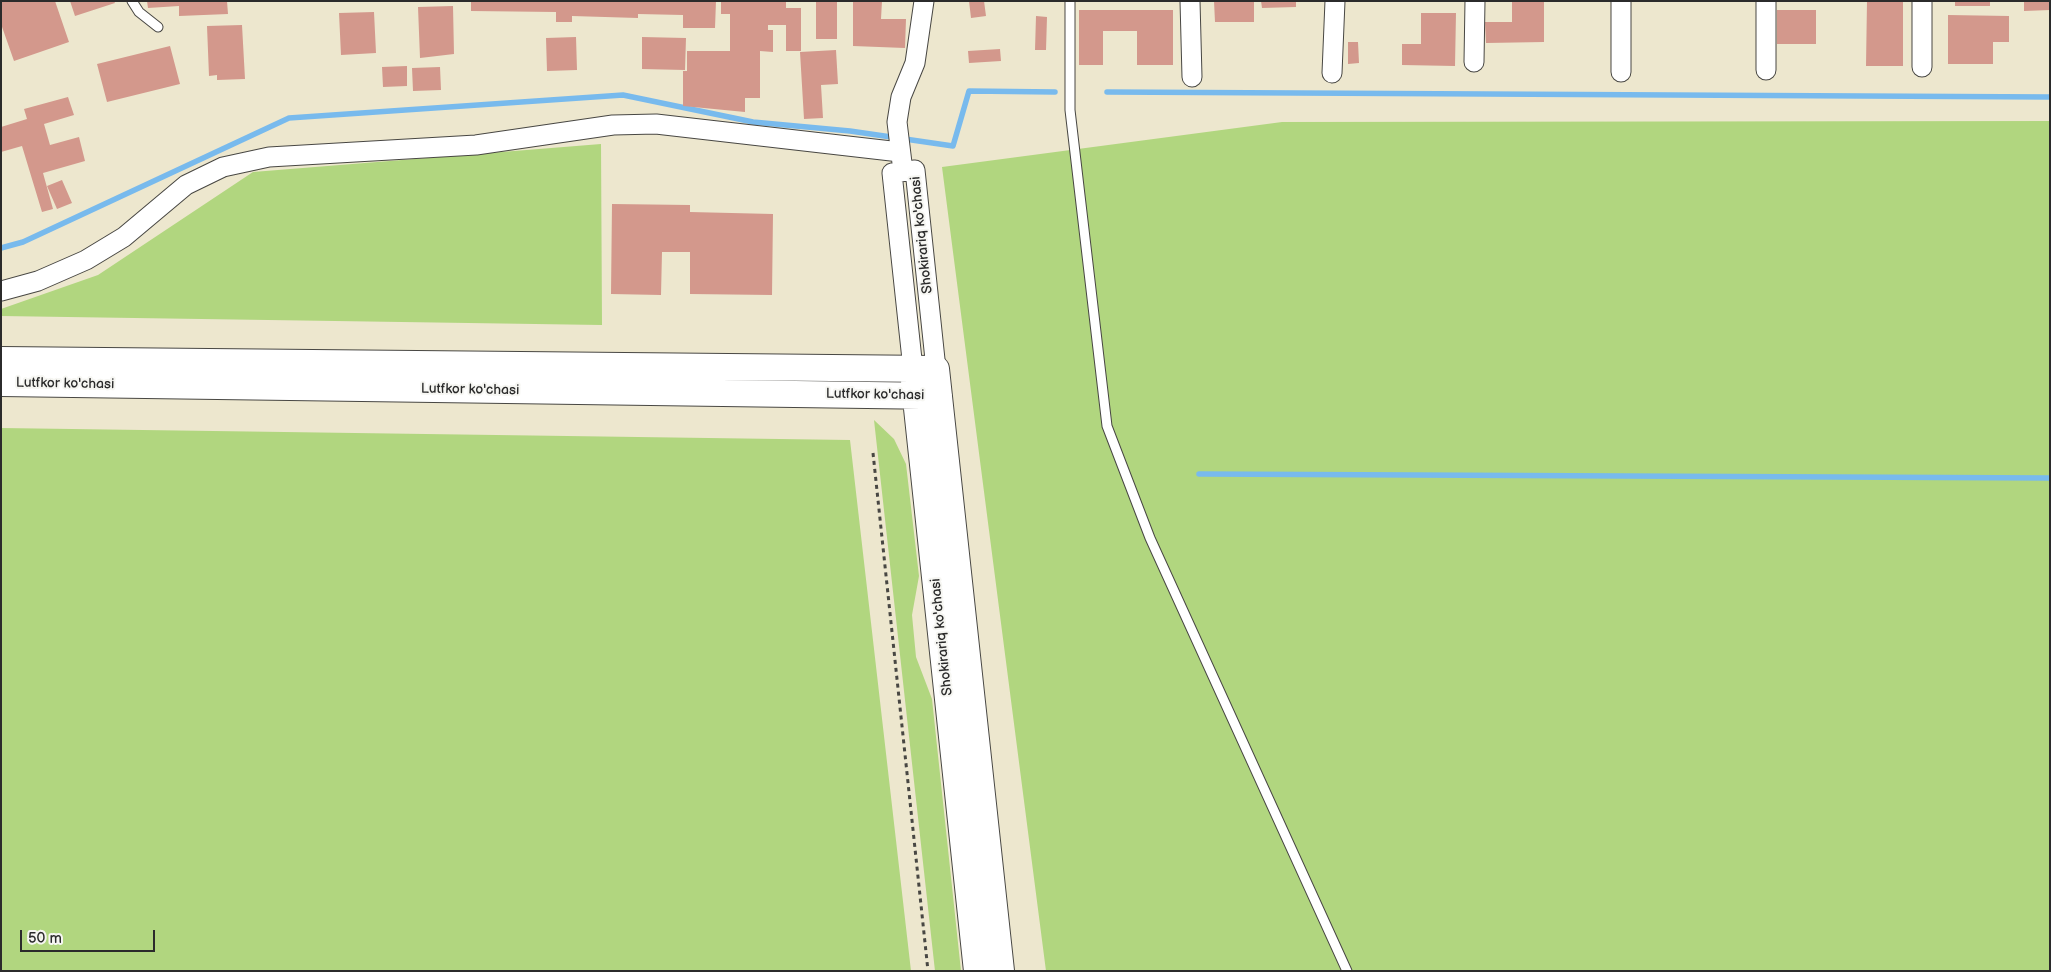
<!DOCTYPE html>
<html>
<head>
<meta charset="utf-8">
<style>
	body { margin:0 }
	#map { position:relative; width:2051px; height:972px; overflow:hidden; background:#ede7ce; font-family:"Balsamiq Sans",sans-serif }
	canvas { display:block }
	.frame { position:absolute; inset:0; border:2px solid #2b2b2b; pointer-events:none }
	.scale { position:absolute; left:20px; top:930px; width:135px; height:22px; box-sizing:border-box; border:2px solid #2b2b2b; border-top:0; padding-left:6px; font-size:15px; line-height:18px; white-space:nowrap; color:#2b2b2b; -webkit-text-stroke:4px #f6f6f2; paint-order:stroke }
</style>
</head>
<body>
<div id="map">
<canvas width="2051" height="972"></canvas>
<div class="frame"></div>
<div class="scale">50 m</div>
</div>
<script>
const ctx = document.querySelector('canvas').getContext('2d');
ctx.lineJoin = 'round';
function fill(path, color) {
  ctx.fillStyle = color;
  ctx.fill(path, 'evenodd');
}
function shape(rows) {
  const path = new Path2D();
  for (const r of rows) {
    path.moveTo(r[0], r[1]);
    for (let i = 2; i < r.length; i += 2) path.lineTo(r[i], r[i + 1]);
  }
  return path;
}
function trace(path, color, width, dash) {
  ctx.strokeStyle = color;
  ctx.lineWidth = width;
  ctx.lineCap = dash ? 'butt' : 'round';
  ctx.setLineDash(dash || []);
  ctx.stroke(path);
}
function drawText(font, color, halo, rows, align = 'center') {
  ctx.font = font + ' "Balsamiq Sans",sans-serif';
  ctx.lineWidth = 4;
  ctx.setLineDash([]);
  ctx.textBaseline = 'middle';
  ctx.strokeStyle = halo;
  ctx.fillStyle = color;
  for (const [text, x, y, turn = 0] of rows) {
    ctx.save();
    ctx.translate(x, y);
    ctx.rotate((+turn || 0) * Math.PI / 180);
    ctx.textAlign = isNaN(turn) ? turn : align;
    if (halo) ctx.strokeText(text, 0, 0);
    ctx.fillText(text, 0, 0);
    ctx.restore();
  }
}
const green = shape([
	[2050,121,2050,971,1046,971,942,167,1282,122],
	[601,144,602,325,1,316,1,309,98,275,253,172],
	[874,420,894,439,906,464,919,576,912,615,916,657,932,699,961,971,935,971],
	[1,428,850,440,911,971,1,971]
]);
const stream = shape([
	[1107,92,2050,97],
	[1,248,23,242,289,118,623,95,753,122,850,131,953,146,969,91,1055,92],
	[1199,474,2050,478]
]);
const building = shape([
	[1,1,55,1,69,42,14,61,1,24],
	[70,1,114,1,115,3,75,16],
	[147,1,227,1,228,14,179,16,179,6,148,8],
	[471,1,716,1,715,28,683,28,683,15,638,14,638,18,572,16,572,22,556,22,556,12,471,11],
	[721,1,786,1,786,8,801,8,801,51,786,51,786,25,768,25,768,30,773,30,773,52,760,51,760,98,745,98,745,112,683,106,683,71,687,71,687,51,730,51,730,14,721,14],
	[816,1,837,1,837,39,816,39],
	[853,1,882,1,881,19,906,19,905,48,853,46],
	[969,1,984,1,986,16,971,18],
	[1214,1,1254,1,1254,22,1215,22],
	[1261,1,1296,1,1296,7,1262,8],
	[1512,1,1544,1,1544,42,1486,43,1485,22,1512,22],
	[1867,1,1903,1,1903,66,1866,66],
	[1955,1,1990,1,1990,6,1955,6],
	[2024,1,2050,1,2050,10,2024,11],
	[453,6,454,54,420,58,418,7],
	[1079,10,1173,10,1173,65,1137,65,1137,31,1103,31,1103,65,1079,65],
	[1777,10,1816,10,1816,44,1777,44],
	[374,12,376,53,341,55,339,13],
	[1421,13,1456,13,1455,66,1402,65,1402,44,1421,44],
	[1948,15,2009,16,2009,42,1993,42,1993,64,1948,64],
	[1036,16,1047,17,1046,50,1035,50],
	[242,25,245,79,217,80,217,75,209,76,207,26],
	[576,37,577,70,547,71,546,38],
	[642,37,686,38,685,70,642,69],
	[1348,42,1358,42,1359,63,1348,64],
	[170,46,180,84,107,102,97,64],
	[1000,49,1001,61,969,63,968,51],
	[836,50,838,84,821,85,823,118,804,119,800,52],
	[407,66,407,86,383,87,382,67],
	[440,67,441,90,413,91,412,68],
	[68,97,74,115,44,124,50,145,79,137,85,161,43,173,53,209,42,212,22,146,1,152,1,127,27,119,24,109],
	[62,180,72,203,57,209,47,186],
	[612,204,690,205,690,212,773,214,772,295,690,294,690,252,662,252,661,295,611,294]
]);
const path = shape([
	[873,453,928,971]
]);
const service = shape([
	[132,1,139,12,158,27],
	[1070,1,1070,110,1107,426,1150,538,1347,971]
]);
const minor = shape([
	[1190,1,1192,77],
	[1766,1,1766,70],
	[1922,1,1922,67],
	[1474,62,1475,1],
	[1621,72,1621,1],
	[1332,73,1335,1],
	[902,163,897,122,901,97,915,63,924,1],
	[1,291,38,281,86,260,124,237,186,185,223,167,269,157,476,145,613,125,656,124,900,152],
	[913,369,892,173,915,170,936,369]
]);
const secondary = shape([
	[1,360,936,369,1001,971],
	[914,380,977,971],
	[1,383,939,396]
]);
const streetNames = [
	["Shokirariq ko'chasi",922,235,-96],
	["Lutfkor ko'chasi",65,384,1],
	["Lutfkor ko'chasi",470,390,1],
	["Lutfkor ko'chasi",875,395,1],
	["Shokirariq ko'chasi",942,637,-96]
];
fill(green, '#b1d67f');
trace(stream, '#78baed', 5.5);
fill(building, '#d3988c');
trace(service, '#484743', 11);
trace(minor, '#484743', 21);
trace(secondary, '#484743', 28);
trace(path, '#484743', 3, [4, 4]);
trace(service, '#fff', 9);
trace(minor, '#fff', 19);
trace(secondary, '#fff', 26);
drawText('14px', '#2b2b2b', '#f6f6f2', streetNames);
</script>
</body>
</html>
